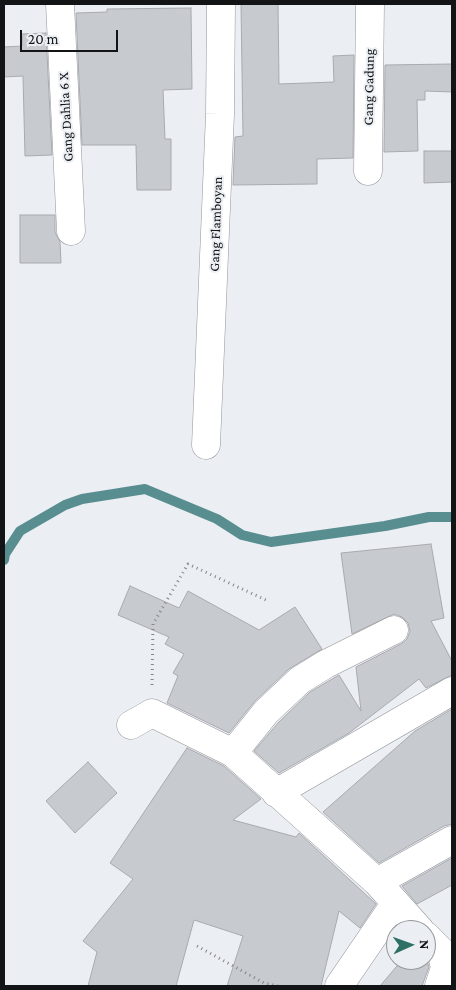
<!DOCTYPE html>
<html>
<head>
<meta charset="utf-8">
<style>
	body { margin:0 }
	#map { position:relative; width:456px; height:990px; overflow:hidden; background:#ebeef3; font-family:"Crimson Pro",serif }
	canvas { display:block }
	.frame { position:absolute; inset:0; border:5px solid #131415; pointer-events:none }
	.north { position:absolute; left:386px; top:920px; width:50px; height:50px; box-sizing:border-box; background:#ebeef3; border:1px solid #95979a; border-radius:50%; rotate:88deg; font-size:14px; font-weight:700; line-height:20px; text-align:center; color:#131415 }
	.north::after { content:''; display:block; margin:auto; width:18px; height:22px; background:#2c7164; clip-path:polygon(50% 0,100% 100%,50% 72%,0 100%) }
	.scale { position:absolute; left:20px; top:30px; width:98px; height:22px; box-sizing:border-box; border:2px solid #131415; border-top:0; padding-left:6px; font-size:15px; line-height:18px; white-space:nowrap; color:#131415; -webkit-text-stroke:4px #ebeef3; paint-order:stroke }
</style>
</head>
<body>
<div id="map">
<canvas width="456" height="990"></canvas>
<div class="frame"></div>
<div class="north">N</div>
<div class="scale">20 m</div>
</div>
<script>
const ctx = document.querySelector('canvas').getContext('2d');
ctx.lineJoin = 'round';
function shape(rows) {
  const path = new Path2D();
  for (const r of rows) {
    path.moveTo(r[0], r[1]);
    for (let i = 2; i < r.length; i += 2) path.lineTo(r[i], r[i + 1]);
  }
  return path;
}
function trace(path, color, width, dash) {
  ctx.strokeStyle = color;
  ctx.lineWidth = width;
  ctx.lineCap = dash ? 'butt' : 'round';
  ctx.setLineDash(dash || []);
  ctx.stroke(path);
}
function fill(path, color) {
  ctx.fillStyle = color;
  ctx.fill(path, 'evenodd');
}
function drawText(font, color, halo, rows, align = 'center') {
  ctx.font = font + ' "Crimson Pro",serif';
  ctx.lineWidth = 4;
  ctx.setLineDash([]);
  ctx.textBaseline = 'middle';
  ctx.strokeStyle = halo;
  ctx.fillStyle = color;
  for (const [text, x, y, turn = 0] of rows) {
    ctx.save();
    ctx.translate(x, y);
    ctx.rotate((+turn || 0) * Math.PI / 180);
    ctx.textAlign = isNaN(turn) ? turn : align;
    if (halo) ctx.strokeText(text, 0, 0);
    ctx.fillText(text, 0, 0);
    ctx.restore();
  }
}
const stream = shape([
	[4,560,5,554,20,531,65,505,82,499,145,489,217,519,242,535,271,542,385,526,429,517,452,517]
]);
const building = shape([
	[241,4,278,4,279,84,334,82,333,56,354,55,353,158,317,159,317,184,233,185,235,137,243,136,241,4],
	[191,8,192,89,163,90,165,139,171,139,171,190,137,190,136,145,82,145,76,13,107,12,107,9,191,8],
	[46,33,52,155,25,156,23,76,4,77,4,47,22,46,22,34,46,33],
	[452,64,452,92,425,91,425,100,417,100,418,151,384,152,385,65,452,64],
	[424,151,452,151,452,182,424,183,424,151],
	[20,215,55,215,55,232,60,242,61,263,20,263,20,215],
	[431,544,444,618,431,621,452,661,452,675,426,688,419,679,349,733,279,773,254,751,278,723,310,692,339,675,361,711,356,667,401,644,407,639,410,631,408,623,402,617,394,614,352,634,341,553,431,544],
	[130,586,179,608,188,591,259,630,295,607,322,649,289,669,255,701,229,733,167,703,178,676,173,673,184,654,165,644,169,637,118,615,130,586],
	[452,709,452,824,444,826,379,863,323,812,415,731,452,709],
	[187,748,224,766,261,799,233,820,296,837,299,833,376,904,360,928,339,911,321,986,227,986,243,936,194,920,176,986,88,986,97,952,83,941,133,879,110,863,187,748],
	[88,762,117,793,75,833,46,801,88,762],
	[452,858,452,885,417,904,402,886,452,858],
	[426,958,429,967,422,986,380,986,402,960,426,960,426,958]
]);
const path = shape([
	[152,685,153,624,188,564,266,600],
	[197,946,264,983,278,986]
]);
const minor = shape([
	[60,4,71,231],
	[368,171,370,4],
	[206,445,220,114,221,4],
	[394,630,326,664,300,680,266,712,233,753,377,882,420,930],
	[131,725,152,713,233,753],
	[276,793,452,691],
	[377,882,452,840],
	[426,936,440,950,443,959,445,968,439,986],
	[339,986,395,904]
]);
const streetNames = [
	["Gang Gadung",369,87,-89],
	["Gang Dahlia 6 X",66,117,-93],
	["Gang Flamboyan",216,224,-88]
];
trace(stream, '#588e90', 10);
fill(building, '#c7cacf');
trace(building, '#a8aaaf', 1);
trace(minor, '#929499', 29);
trace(path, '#838588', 3, [1, 4]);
trace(minor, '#fff', 28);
drawText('14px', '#131415', '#ebeef3', streetNames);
</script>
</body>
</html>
